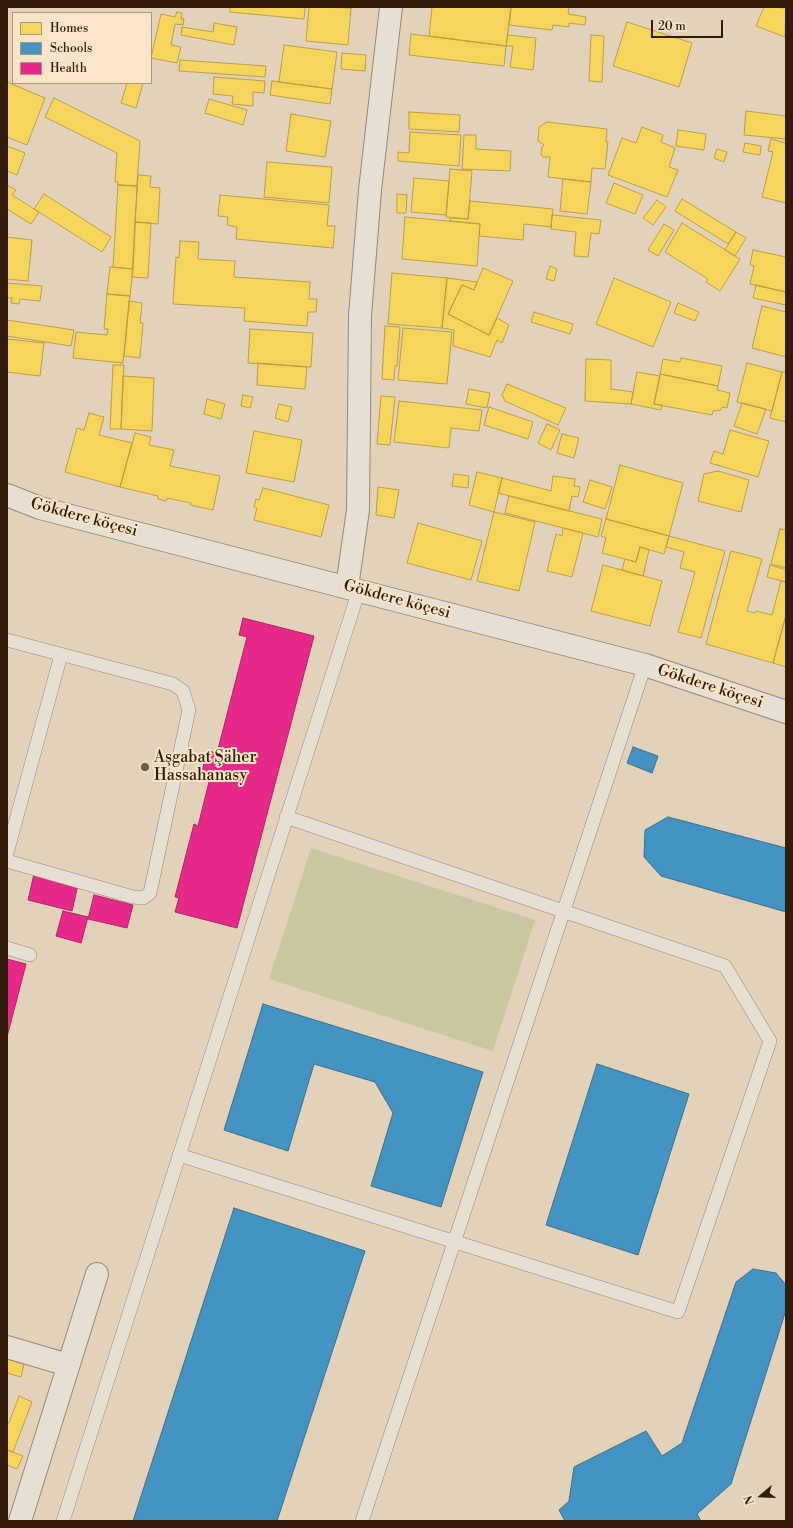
<!DOCTYPE html>
<html>
<head>
<meta charset="utf-8">
<style>
	body { margin:0 }
	#map { position:relative; width:793px; height:1528px; overflow:hidden; background:#e2d2ba; font-family:"Libre Bodoni",serif }
	canvas { display:block }
	.frame { position:absolute; inset:0; border:8px solid #331c0c; pointer-events:none }
	.legend { position:absolute; left:12px; top:12px; width:140px; height:72px; box-sizing:border-box; background:#f8e4c6; border:1px solid #a9947c; margin:0; padding:5px 7px; list-style:none; font-size:12px; color:#331c0c }
	.legend li { display:flex; align-items:center; gap:8px; height:20px }
	.legend b { width:20px; border:1px solid #a9947c }
	.north { position:absolute; left:741px; top:1476px; width:40px; height:40px; -webkit-text-stroke:3px #f8e4c6; paint-order:stroke; rotate:251deg; font-size:11px; font-weight:700; line-height:16px; text-align:center; color:#331c0c }
	.north::after { content:''; display:block; margin:auto; width:14px; height:18px; background:#331c0c; clip-path:polygon(50% 0,100% 100%,50% 72%,0 100%) }
	.scale { position:absolute; left:651px; top:20px; width:72px; height:18px; box-sizing:border-box; border:2px solid #331c0c; border-top:0; padding-left:5px; font-size:12px; line-height:14px; white-space:nowrap; color:#331c0c; -webkit-text-stroke:3px #f8e4c6; paint-order:stroke }
</style>
</head>
<body>
<div id="map">
<canvas width="793" height="1528"></canvas>
<div class="frame"></div>
<ul class="legend">
<li><b style="height:11px;background:#f6d55c"></b>Homes</li>
<li><b style="height:11px;background:#4393c3"></b>Schools</li>
<li><b style="height:11px;background:#e7298a"></b>Health</li>
</ul>
<div class="north">N</div>
<div class="scale">20 m</div>
</div>
<script>
const ctx = document.querySelector('canvas').getContext('2d');
ctx.lineJoin = 'round';
function fill(path, color) {
  ctx.fillStyle = color;
  ctx.fill(path, 'evenodd');
}
function shape(rows) {
  const path = new Path2D();
  for (const r of rows) {
    path.moveTo(r[0], r[1]);
    for (let i = 2; i < r.length; i += 2) path.lineTo(r[i], r[i + 1]);
  }
  return path;
}
function trace(path, color, width, dash) {
  ctx.strokeStyle = color;
  ctx.lineWidth = width;
  ctx.lineCap = dash ? 'butt' : 'round';
  ctx.setLineDash(dash || []);
  ctx.stroke(path);
}
function drawText(font, color, halo, rows, align = 'center') {
  ctx.font = font + ' "Libre Bodoni",serif';
  ctx.lineWidth = 4;
  ctx.setLineDash([]);
  ctx.textBaseline = 'middle';
  ctx.strokeStyle = halo;
  ctx.fillStyle = color;
  for (const [text, x, y, turn = 0] of rows) {
    ctx.save();
    ctx.translate(x, y);
    ctx.rotate((+turn || 0) * Math.PI / 180);
    ctx.textAlign = isNaN(turn) ? turn : align;
    if (halo) ctx.strokeText(text, 0, 0);
    ctx.fillText(text, 0, 0);
    ctx.restore();
  }
}
const green = shape([
	[311,848,535,920,493,1051,269,979]
]);
const homes = shape([
	[230,7,305,7,304,19,230,12,230,7],
	[309,7,351,8,348,45,306,41,309,7],
	[432,7,511,7,506,46,429,36,432,7],
	[511,7,569,7,568,14,586,17,585,25,569,23,569,27,553,25,552,30,509,25,511,7],
	[764,7,786,8,785,37,756,26,764,7],
	[177,12,182,13,181,19,184,19,183,25,175,24,171,45,181,47,177,63,151,58,161,14,175,17,177,12],
	[627,22,692,43,679,87,613,66,627,22],
	[214,23,237,27,234,45,181,35,182,27,213,32,214,23],
	[411,34,506,46,504,66,409,55,411,34],
	[508,35,536,38,533,70,510,67,513,46,506,46,508,35],
	[591,35,604,36,602,82,589,81,591,35],
	[284,45,337,52,332,89,279,82,284,45],
	[342,53,366,55,365,71,341,69,342,53],
	[180,60,266,66,265,77,179,71,180,60],
	[214,77,265,81,264,93,253,92,253,106,232,104,233,96,213,94,214,77],
	[272,81,332,89,330,104,270,95,272,81],
	[7,82,45,98,27,145,7,137,7,82],
	[127,83,143,83,136,108,121,103,127,83],
	[54,98,140,141,137,186,118,185,118,182,115,182,117,153,45,117,54,98],
	[209,99,247,110,243,125,205,113,209,99],
	[746,111,786,116,786,139,744,135,746,111],
	[409,112,460,115,459,132,409,129,409,112],
	[291,114,331,121,325,157,286,151,291,114],
	[547,122,607,129,606,142,608,142,605,169,592,168,591,182,548,177,550,157,543,157,541,154,542,147,544,145,538,141,539,127,547,122],
	[642,127,663,135,661,142,675,148,669,167,678,170,667,197,608,175,622,138,636,143,642,127],
	[678,130,706,134,704,150,676,146,678,130],
	[410,132,461,135,459,166,398,161,398,152,409,153,410,132],
	[464,135,476,135,476,149,511,151,510,171,462,169,464,135],
	[771,139,786,143,786,203,762,197,773,152,768,151,771,139],
	[745,143,761,146,760,155,743,152,745,143],
	[7,146,25,153,17,175,7,171,7,146],
	[717,149,727,152,724,162,714,158,717,149],
	[267,162,332,167,329,203,264,197,267,162],
	[450,169,472,171,468,219,446,217,450,169],
	[138,175,151,176,150,187,160,188,158,224,135,222,138,175],
	[414,178,449,181,446,215,411,212,414,178],
	[563,179,591,182,587,214,560,211,563,179],
	[614,183,643,195,635,214,606,203,614,183],
	[7,185,16,190,12,195,39,212,31,224,7,209,7,185],
	[118,185,137,186,133,269,113,267,118,185],
	[44,194,111,237,102,252,34,209,44,194],
	[397,194,407,195,406,213,397,213,397,194],
	[220,195,329,205,327,226,335,226,333,248,236,239,237,227,227,225,228,217,218,216,220,195],
	[682,199,736,232,728,244,675,211,682,199],
	[657,200,666,207,653,225,643,218,657,200],
	[470,201,553,209,551,227,524,224,523,240,479,236,480,224,450,221,450,218,468,219,470,201],
	[552,215,601,220,599,234,591,233,588,257,574,256,576,232,551,229,552,215],
	[405,217,480,224,477,266,402,259,405,217],
	[135,222,151,223,148,278,132,277,135,222],
	[682,223,740,259,720,291,706,282,708,279,665,252,682,223],
	[664,224,674,230,658,256,648,250,664,224],
	[736,232,746,238,735,256,725,250,736,232],
	[7,237,32,240,28,281,7,279,7,237],
	[180,241,199,242,198,259,235,261,234,277,310,282,309,299,317,299,316,312,308,312,307,326,244,321,245,308,173,304,176,257,179,258,180,241],
	[753,250,786,257,786,292,750,284,754,266,750,265,753,250],
	[550,266,557,269,554,281,546,279,550,266],
	[110,267,133,269,130,296,107,294,110,267],
	[483,268,513,281,489,335,448,314,462,285,474,290,483,268],
	[392,273,447,278,442,328,388,324,392,273],
	[447,278,477,282,474,290,462,285,448,314,489,335,497,318,509,325,502,343,497,340,490,357,453,346,454,330,442,328,447,278],
	[614,278,671,302,653,347,596,324,614,278],
	[7,283,42,286,40,301,20,299,19,304,11,303,12,298,7,298,7,283],
	[756,285,786,292,786,305,753,298,756,285],
	[107,294,130,296,123,363,73,358,76,332,107,335,108,329,104,329,107,294],
	[129,301,142,303,140,323,143,323,140,358,124,356,129,301],
	[678,303,699,312,695,321,674,313,678,303],
	[762,306,786,312,786,357,752,348,762,306],
	[534,312,573,324,570,334,531,322,534,312],
	[7,320,74,330,71,346,7,336,7,320],
	[385,326,400,327,397,366,395,366,394,380,382,379,385,326],
	[403,328,452,332,447,384,398,380,403,328],
	[250,329,313,333,311,367,248,363,250,329],
	[7,339,44,343,40,376,7,372,7,339],
	[681,358,722,366,718,386,660,374,663,359,680,362,681,358],
	[586,359,611,360,611,389,633,392,631,404,585,401,586,359],
	[258,363,307,367,305,389,257,385,258,363],
	[747,363,782,372,772,411,737,402,747,363],
	[113,365,124,365,121,429,110,429,113,365],
	[637,372,660,376,654,404,662,405,661,410,631,404,637,372],
	[782,372,786,373,786,422,770,418,782,372],
	[660,374,718,386,717,390,730,393,727,408,722,407,721,410,713,411,712,415,654,404,660,374],
	[123,376,154,378,152,431,121,429,123,376],
	[507,384,566,408,558,425,505,401,502,395,507,384],
	[469,389,490,393,487,408,466,404,469,389],
	[243,395,253,397,250,408,241,406,243,395],
	[381,396,395,397,390,445,377,444,381,396],
	[207,399,225,404,221,419,204,414,207,399],
	[399,401,482,410,479,431,451,428,449,448,394,442,399,401],
	[742,403,766,409,757,434,734,426,742,403],
	[279,404,292,407,288,422,275,418,279,404],
	[489,407,533,422,528,439,484,425,489,407],
	[89,413,104,417,99,435,132,443,120,487,65,472,77,428,84,430,89,413],
	[547,424,560,430,551,450,538,443,547,424],
	[730,430,769,441,758,477,710,463,714,451,723,454,730,430],
	[254,431,302,440,294,482,246,473,254,431],
	[135,433,151,437,149,445,174,450,170,466,220,476,213,510,190,505,191,503,167,498,166,501,158,499,158,496,120,487,135,433],
	[562,434,579,438,574,458,557,453,562,434],
	[620,465,683,483,669,536,606,519,620,465],
	[718,471,749,480,741,512,698,501,704,474,718,471],
	[477,472,502,478,494,512,469,505,477,472],
	[454,474,469,476,468,488,452,486,454,474],
	[553,476,575,479,574,486,580,487,578,497,572,496,569,511,498,493,502,478,551,491,553,476],
	[590,480,612,487,605,509,583,502,590,480],
	[378,487,399,490,394,518,376,515,378,487],
	[263,488,329,505,321,537,254,520,257,508,254,507,256,499,259,500,263,488],
	[509,496,602,519,598,537,505,513,509,496],
	[494,512,535,522,519,591,477,581,494,512],
	[606,519,669,536,664,554,640,547,636,562,602,553,606,538,601,536,606,519],
	[418,523,482,541,471,580,407,563,418,523],
	[563,528,583,533,572,577,547,571,556,534,562,536,563,528],
	[780,529,786,530,786,568,771,564,780,529],
	[669,536,725,551,701,638,678,632,695,572,680,568,684,552,666,547,669,536],
	[640,547,649,550,643,576,622,570,625,559,636,562,640,547],
	[731,551,762,559,747,611,755,613,756,611,772,615,781,581,786,582,786,615,773,663,706,644,731,551],
	[603,565,662,581,650,626,591,611,603,565],
	[770,565,786,570,786,582,767,577,770,565],
	[786,615,786,667,773,663,786,615],
	[7,1359,24,1364,21,1377,7,1373,7,1359],
	[19,1396,32,1402,13,1452,7,1450,7,1422,9,1423,19,1396],
	[7,1450,23,1456,17,1469,7,1465,7,1450]
]);
const schools = shape([
	[633,747,658,756,652,773,627,763,633,747],
	[668,817,786,848,786,912,661,876,644,857,645,830,668,817],
	[263,1004,483,1072,441,1207,371,1186,393,1113,375,1082,314,1064,288,1151,224,1130,263,1004],
	[597,1064,689,1094,638,1255,546,1225,597,1064],
	[234,1208,365,1251,277,1521,133,1521,234,1208],
	[753,1269,776,1273,786,1285,786,1310,731,1484,697,1514,701,1521,565,1521,559,1510,569,1501,574,1467,646,1431,662,1456,682,1443,736,1282,753,1269]
]);
const health = shape([
	[243,618,314,636,237,928,175,912,179,898,175,897,194,824,198,826,209,782,200,779,207,751,217,753,247,637,239,635,243,618],
	[34,874,78,885,72,911,28,900,34,874],
	[94,895,133,905,127,928,88,919,94,895],
	[63,911,88,917,81,943,56,936,63,911],
	[7,959,26,964,7,1037,7,959]
]);
const service = shape([
	[7,640,173,684,183,691,189,710,150,893,143,898,133,897,7,861],
	[7,853,61,655],
	[7,948,30,955],
	[179,1155,678,1312,770,1041,725,966,286,817],
	[63,1521,359,590],
	[362,1521,645,665]
]);
const minor = shape([
	[347,587,358,510,360,316,370,190,391,7],
	[7,1347,68,1365],
	[20,1521,97,1274]
]);
const tertiary = shape([
	[7,495,40,508,645,665,786,712]
]);
const markers = [
	[145,767,5,"#705c49"]
];
const streetNames = [
	["Gökdere köçesi",84,518,15],
	["Gökdere köçesi",397,600,15],
	["Gökdere köçesi",710,687,18]
];
const poiNames = [
	["Aşgabat Şäher",154,758],
	["Hassahanasy",154,776]
];
fill(green, '#cac8a0');
fill(homes, '#f6d55c');
trace(homes, '#bc9e44', 1);
fill(schools, '#4393c3');
trace(schools, '#3e6f8c', 1);
fill(health, '#e7298a');
trace(health, '#b12564', 1);
trace(service, '#938879', 14);
trace(minor, '#938879', 24);
trace(tertiary, '#938879', 24);
trace(service, '#e7dfd2', 13);
trace(minor, '#e7dfd2', 22);
trace(tertiary, '#e7dfd2', 22);
for (const [x, y, r, color] of markers) {
  const dot = new Path2D();
  dot.arc(x, y, r, 0, 2 * Math.PI);
  ctx.fillStyle = color;
  ctx.fill(dot);
  trace(dot, '#f8e4c6', 1.5);
}
drawText('16px', '#331c0c', '#f8e4c6', streetNames);
drawText('16px', '#331c0c', '#f8e4c6', poiNames, 'left');
</script>
</body>
</html>
